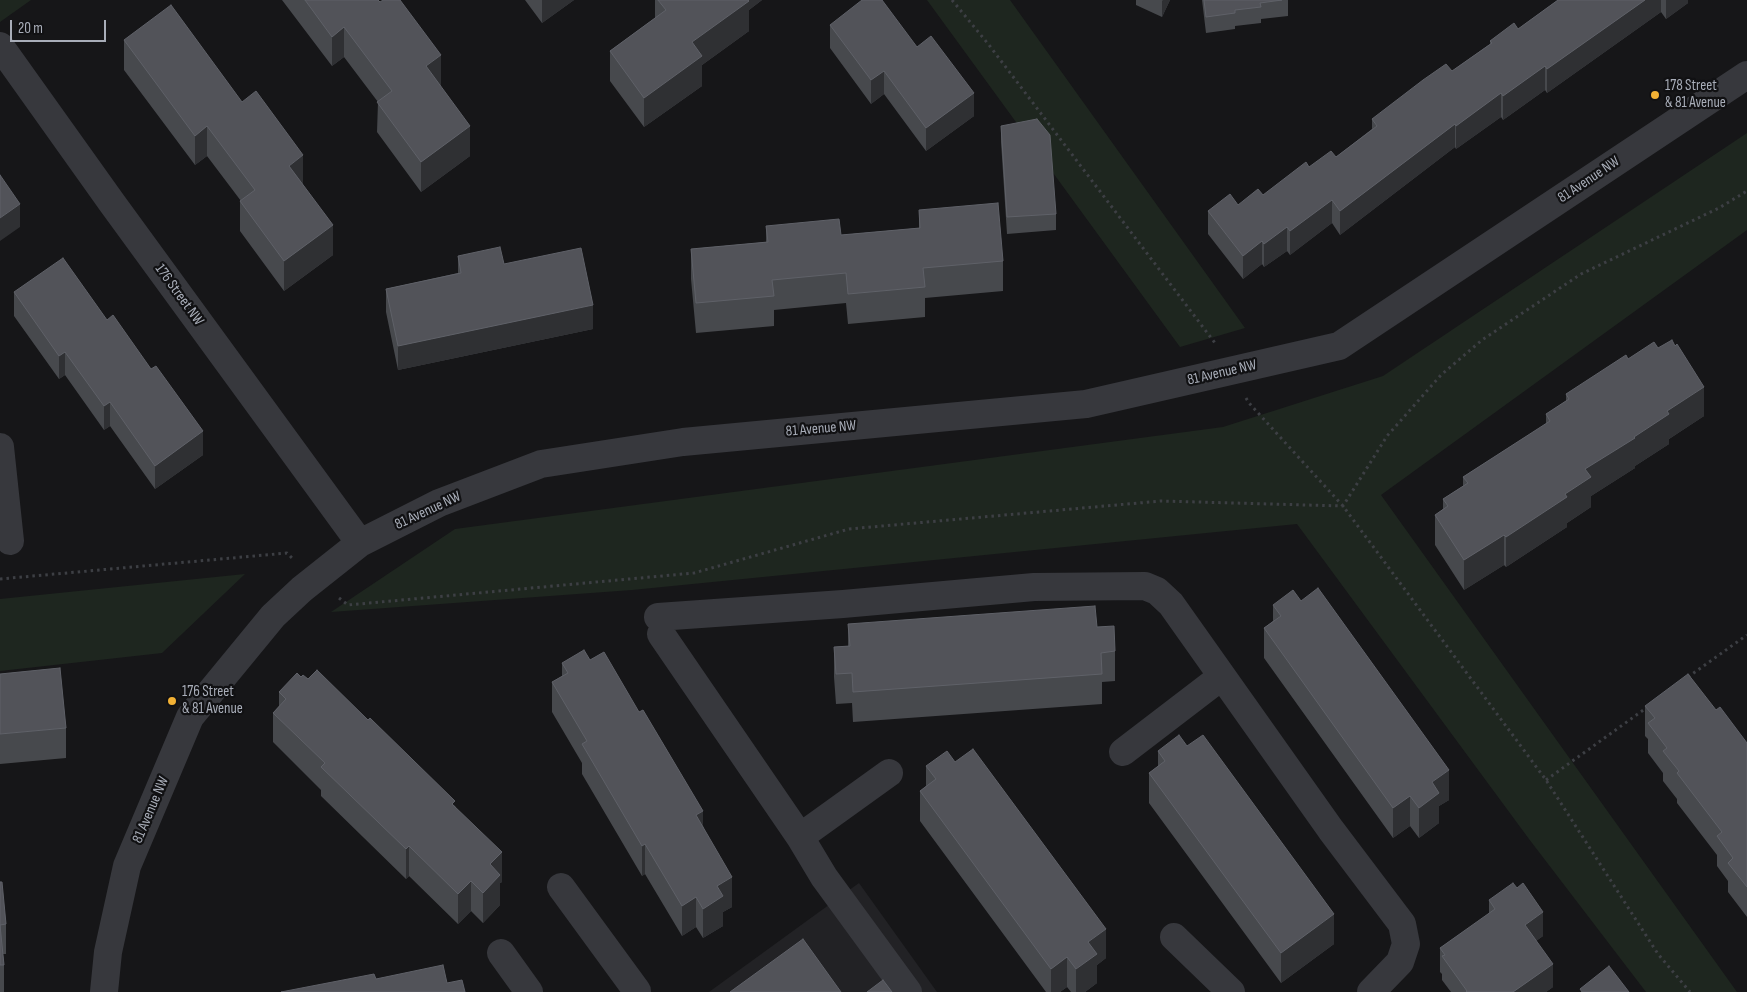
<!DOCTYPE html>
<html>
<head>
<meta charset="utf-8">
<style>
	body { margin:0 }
	#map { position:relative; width:1747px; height:992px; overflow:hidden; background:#161618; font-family:"Sofia Sans Condensed",sans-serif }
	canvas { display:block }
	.scale { position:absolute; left:10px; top:20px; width:96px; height:22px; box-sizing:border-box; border:2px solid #a8adb8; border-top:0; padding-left:6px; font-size:15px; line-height:18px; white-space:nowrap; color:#a8adb8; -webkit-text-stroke:4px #111113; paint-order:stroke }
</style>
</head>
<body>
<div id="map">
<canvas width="1747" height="992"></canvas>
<div class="scale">20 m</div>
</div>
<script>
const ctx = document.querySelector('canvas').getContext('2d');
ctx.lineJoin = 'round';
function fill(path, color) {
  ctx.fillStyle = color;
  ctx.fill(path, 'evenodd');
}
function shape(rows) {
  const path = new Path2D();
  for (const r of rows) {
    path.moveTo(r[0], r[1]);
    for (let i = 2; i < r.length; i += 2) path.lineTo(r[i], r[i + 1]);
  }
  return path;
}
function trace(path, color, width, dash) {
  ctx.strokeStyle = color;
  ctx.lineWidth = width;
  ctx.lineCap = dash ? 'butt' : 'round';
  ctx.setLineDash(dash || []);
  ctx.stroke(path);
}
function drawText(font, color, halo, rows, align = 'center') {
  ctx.font = font + ' "Sofia Sans Condensed",sans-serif';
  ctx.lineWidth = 4.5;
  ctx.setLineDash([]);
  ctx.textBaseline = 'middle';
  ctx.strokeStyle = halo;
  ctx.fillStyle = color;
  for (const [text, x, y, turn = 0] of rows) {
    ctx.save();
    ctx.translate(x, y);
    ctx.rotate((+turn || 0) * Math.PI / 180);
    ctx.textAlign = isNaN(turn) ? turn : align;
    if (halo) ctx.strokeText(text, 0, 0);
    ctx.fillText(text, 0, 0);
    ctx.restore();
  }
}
const built = shape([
	[859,883,937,992,709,992]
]);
const green = shape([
	[0,0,31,0,0,22],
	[927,0,1010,0,1245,328,1180,347],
	[1747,133,1747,230,1381,495,1737,992,1646,992,1529,839,1297,524,632,590,331,612,455,529,1223,427,1383,376],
	[245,574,162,653,0,671,0,599]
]);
const path = shape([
	[952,0,989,45,1215,343],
	[1246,398,1249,403,1343,506,1546,780,1658,954,1690,992],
	[0,579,287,553,292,558],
	[339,598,348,605,694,573,849,529,1161,501,1343,506,1387,436,1441,375,1482,340,1581,274,1719,208,1747,191],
	[1688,677,1747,635],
	[1546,780,1649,706]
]);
const minor = shape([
	[0,46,112,203,360,543],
	[0,447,10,541],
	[658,617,843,604,1034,587,1145,586,1157,591,1171,604,1331,830,1402,924,1406,944,1400,962,1371,992],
	[661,634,800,837,824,877,908,992],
	[1123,752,1221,677],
	[800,837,889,773],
	[561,887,637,991,636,992],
	[1174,937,1231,992],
	[501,953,529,992],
	[104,992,108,952,127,866,190,717,273,616,302,589,360,543,439,503,541,464,683,442,1086,404,1339,346,1747,75]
]);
const wall = shape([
	[282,0,378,0,441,85,440,86,470,156,421,192,377,132,378,102,344,57,332,66],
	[525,0,574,0,542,23],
	[655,0,762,0,749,10,749,31,702,65,702,86,644,127,610,81,610,51,655,18],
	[1136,0,1170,0,1162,17,1136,5],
	[1202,0,1288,0,1288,16,1261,19,1261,23,1235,26,1235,29,1206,33],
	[1558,0,1688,0,1688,3,1666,19,1661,12,1547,93,1545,90,1503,120,1501,117,1456,149,1455,147,1340,235,1332,223,1290,255,1287,251,1264,267,1262,264,1243,279,1208,234,1208,211,1238,205,1263,195,1309,167,1336,157,1372,129,1372,119,1452,71,1490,44,1490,41,1518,29],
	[830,25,917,47,974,116,926,151,884,94,871,104,830,48],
	[124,40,242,102,303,184,303,185,333,255,284,291,240,231,240,201,241,201,207,156,195,165,124,70],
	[1001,126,1056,214,1056,230,1007,234,1001,142],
	[919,210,1003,261,1003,291,925,298,925,317,848,324,846,303,774,310,774,326,696,333,691,279,691,249,766,242,766,226,841,235,919,228],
	[458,256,504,264,593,329,398,370,386,312,386,289,458,273],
	[14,292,107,320,151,369,203,455,155,489,110,426,104,430,65,375,59,379,14,316],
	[1628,359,1704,416,1669,439,1669,444,1635,466,1635,468,1591,496,1591,507,1567,523,1567,527,1506,567,1504,565,1464,590,1435,545,1435,515,1443,509,1443,499,1463,486,1463,477,1546,424,1546,414,1566,401,1566,394],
	[1273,605,1449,800,1439,806,1439,823,1419,838,1410,826,1393,838,1264,658,1264,628,1273,621],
	[848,624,1097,627,1115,651,1115,681,1102,682,1102,704,853,722,852,703,836,704,834,677,834,647,848,646],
	[590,660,703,826,732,907,723,912,723,926,703,938,696,927,682,936,645,874,642,876,582,774,582,763,552,712,552,682,562,676,562,663],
	[0,674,66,728,66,758,0,764],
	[301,677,455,806,502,882,500,883,500,905,483,923,471,911,458,924,409,876,406,879,321,796,321,790,273,742,273,713,279,706,279,692],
	[1645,706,1716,710,1747,743,1747,917,1728,892,1728,881,1717,866,1717,855,1677,803,1677,799,1663,781,1663,773,1648,753,1648,739,1645,736],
	[1187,746,1334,944,1281,983,1149,803,1149,773,1158,766,1158,751],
	[926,766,1106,958,1097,965,1097,983,1085,992,1071,992,1067,987,1060,992,1046,992,920,821,920,791,926,786],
	[0,882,6,924,6,954,3,954,4,965,4,992,0,992],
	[1489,900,1543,936,1536,941,1553,987,1546,992,1451,992,1442,980,1442,974,1440,972,1440,948,1489,914]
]);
const shadedWall = shape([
	[542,0,574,0,542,23],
	[739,0,762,0,749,10,749,31,702,65,702,86,644,127,644,98,692,42],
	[1163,0,1170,0,1162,17,1162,1],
	[1645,0,1661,0,1661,12,1547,93,1547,69],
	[1666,0,1688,0,1688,3,1666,19],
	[344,27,344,57,332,66,332,37],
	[441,55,441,85,426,96,426,66],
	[1545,66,1545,90,1503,120,1503,96],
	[884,71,884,94,871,104,871,80],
	[974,93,974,116,926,151,926,128],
	[1501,93,1501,117,1456,149,1456,126],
	[1455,124,1455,147,1340,235,1340,211],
	[207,126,207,156,195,165,195,136],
	[470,126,470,156,421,192,421,162],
	[303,155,303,184,289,196,289,166],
	[1332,200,1332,223,1290,255,1290,231],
	[20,204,20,227,0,241,0,218],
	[333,225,333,255,284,291,284,261],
	[1287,227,1287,251,1264,267,1264,244],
	[1262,241,1262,264,1243,279,1243,256],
	[593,305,593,329,398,370,398,346],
	[65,352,65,375,59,379,59,356],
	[1704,387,1704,416,1669,439,1669,444,1635,466,1635,468,1591,496,1591,507,1567,523,1567,527,1506,567,1506,537,1565,494,1585,469,1634,437,1667,411],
	[110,402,110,426,104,430,104,406],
	[203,431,203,455,155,489,155,466],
	[1504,535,1504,565,1464,590,1464,560],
	[1449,770,1449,800,1439,806,1439,823,1419,838,1419,808,1432,782],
	[1410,796,1410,826,1393,838,1393,808],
	[703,811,703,841,696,815],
	[645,844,645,874,642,876,642,846],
	[409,846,409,876,406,879,406,849],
	[502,852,502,882,500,883,500,905,483,923,483,893,490,864],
	[732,877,732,907,723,912,723,926,703,938,703,909,717,886],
	[471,881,471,911,458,924,458,894],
	[696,897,696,927,682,936,682,906],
	[1543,912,1543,936,1525,949,1525,925],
	[1334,914,1334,944,1281,983,1281,953],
	[1106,929,1106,958,1097,965,1097,983,1085,992,1076,992,1076,969,1088,942],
	[1067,957,1067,987,1060,992,1051,992,1051,969],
	[1553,964,1553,987,1546,992,1513,992]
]);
const building = shape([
	[305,0,378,0,380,2,383,0,400,0,441,55,426,66,470,126,421,162,377,102,392,91,344,27,332,37,305,0],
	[658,0,748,0,749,1,692,42,702,56,644,98,610,51,666,10,658,0],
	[862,0,882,0,917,47,931,36,974,93,926,128,884,71,871,80,830,25,862,0],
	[1204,0,1282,0,1260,3,1261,7,1235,10,1235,13,1206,17,1204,0],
	[1558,0,1645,0,1547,69,1545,66,1503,96,1501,93,1456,126,1455,124,1340,211,1332,200,1290,231,1287,227,1264,244,1262,241,1243,256,1208,211,1230,194,1238,205,1258,189,1263,195,1306,162,1309,167,1331,151,1336,157,1377,126,1372,119,1423,80,1446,64,1452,71,1492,43,1490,41,1514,23,1518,29,1558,0],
	[171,5,242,102,256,91,303,155,289,166,333,225,284,261,240,201,255,190,207,126,195,136,124,40,171,5],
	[1037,119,1050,135,1056,214,1007,217,1001,126,1037,119],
	[0,175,20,204,0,218,0,175],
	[998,203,1003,261,923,268,925,287,848,294,846,273,772,280,774,296,696,303,691,249,768,242,766,226,839,219,841,235,920,228,919,210,998,203],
	[500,247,504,264,581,248,593,305,398,346,386,289,461,273,458,256,500,247],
	[63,258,107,320,113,315,151,369,156,366,203,431,155,466,110,402,104,406,65,352,59,356,14,292,63,258],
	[1672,340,1675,346,1677,344,1704,387,1667,411,1669,414,1634,437,1635,438,1585,469,1591,477,1565,494,1567,497,1506,537,1504,535,1464,560,1435,515,1448,506,1443,499,1468,483,1463,477,1550,421,1546,414,1569,399,1566,394,1626,355,1628,359,1654,342,1658,348,1672,340],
	[1318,588,1449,770,1432,782,1439,793,1419,808,1410,796,1393,808,1264,628,1281,616,1273,605,1293,590,1301,601,1318,588],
	[1095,606,1097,627,1114,626,1115,651,1101,653,1102,674,853,692,852,673,836,674,834,647,850,646,848,624,1095,606],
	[584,650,590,660,604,652,639,712,643,710,703,811,696,815,732,877,717,886,723,896,703,909,696,897,682,906,645,844,642,846,582,744,587,741,552,682,568,673,562,663,584,650],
	[60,668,66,728,0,734,0,674,60,668],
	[317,670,368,720,370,718,455,801,452,804,502,852,490,864,500,875,483,893,471,881,458,894,409,846,406,849,321,767,325,763,273,713,286,699,279,692,297,673,301,677,303,675,308,679,317,670],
	[1688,674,1716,710,1720,707,1747,743,1747,887,1728,863,1733,858,1717,836,1722,832,1677,773,1679,771,1663,751,1667,748,1648,723,1655,718,1645,706,1688,674],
	[1179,735,1187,746,1203,735,1334,914,1281,953,1149,773,1165,761,1158,751,1179,735],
	[973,749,1106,929,1088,942,1097,954,1076,969,1067,957,1051,969,920,791,936,779,926,766,947,751,955,762,973,749],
	[0,882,2,882,6,924,0,925,0,882],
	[1513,883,1517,888,1523,883,1543,912,1525,925,1553,964,1513,992,1466,992,1467,991,1442,956,1445,955,1440,948,1495,909,1489,900,1513,883],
	[0,925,4,965,0,965,0,925],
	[803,939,841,992,730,992,803,939],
	[443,965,447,983,462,980,465,992,281,992,374,974,376,979,443,965],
	[1609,966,1629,992,1582,992,1580,989,1609,966],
	[883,980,892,992,867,992,883,980]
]);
const markers = [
	[1655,95,5,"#f2b134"],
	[172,701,5,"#f2b134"]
];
const poiNames = [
	["178 Street",1665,86],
	["& 81 Avenue",1665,103],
	["176 Street",182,692],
	["& 81 Avenue",182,709]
];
const streetNames = [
	["81 Avenue NW",1589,180,-34],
	["176 Street NW",179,295,54],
	["81 Avenue NW",1222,373,-13],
	["81 Avenue NW",821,429,-5],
	["81 Avenue NW",428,511,-25],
	["81 Avenue NW",151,810,-67]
];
fill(built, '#222225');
fill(green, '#1e261f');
trace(path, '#3d3f44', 3, [2.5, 4]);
trace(minor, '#37383d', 28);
fill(wall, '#47494d');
fill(shadedWall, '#2f3033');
fill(building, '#525359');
trace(building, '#5f6168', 1);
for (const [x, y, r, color] of markers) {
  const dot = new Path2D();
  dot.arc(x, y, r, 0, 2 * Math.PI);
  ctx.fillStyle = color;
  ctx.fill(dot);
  trace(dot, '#111113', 2);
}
drawText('15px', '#a8adb8', '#111113', poiNames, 'left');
drawText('15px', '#a8adb8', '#111113', streetNames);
</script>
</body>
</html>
